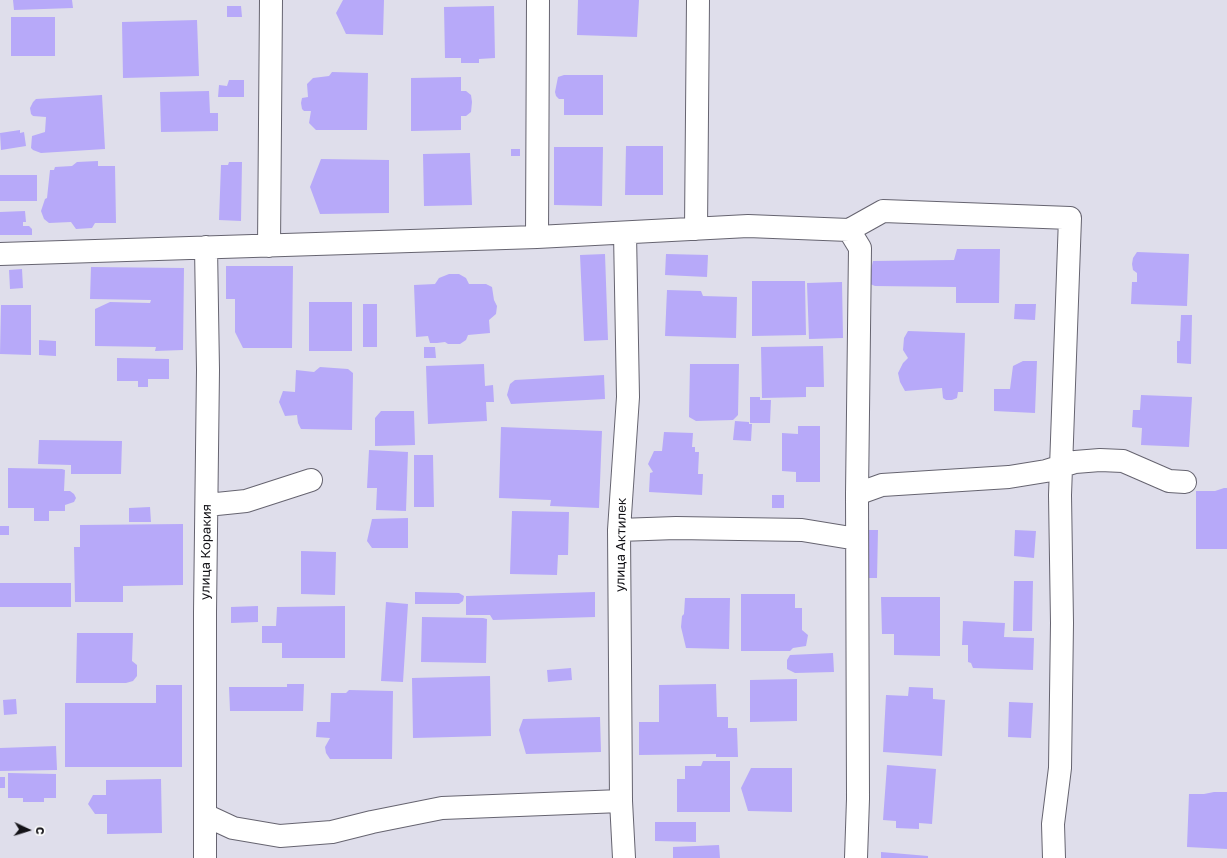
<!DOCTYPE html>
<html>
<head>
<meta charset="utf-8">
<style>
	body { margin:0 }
	#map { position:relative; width:1227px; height:858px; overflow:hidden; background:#dfdeeb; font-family:"Golos Text",sans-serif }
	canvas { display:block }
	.north { position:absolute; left:8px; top:810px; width:40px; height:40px; -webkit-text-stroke:3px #fff; paint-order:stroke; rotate:94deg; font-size:11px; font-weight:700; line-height:16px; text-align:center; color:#131217 }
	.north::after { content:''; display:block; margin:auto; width:14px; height:18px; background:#131217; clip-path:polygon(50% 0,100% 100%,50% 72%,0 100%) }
</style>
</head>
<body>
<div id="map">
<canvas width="1227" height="858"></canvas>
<div class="north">С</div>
</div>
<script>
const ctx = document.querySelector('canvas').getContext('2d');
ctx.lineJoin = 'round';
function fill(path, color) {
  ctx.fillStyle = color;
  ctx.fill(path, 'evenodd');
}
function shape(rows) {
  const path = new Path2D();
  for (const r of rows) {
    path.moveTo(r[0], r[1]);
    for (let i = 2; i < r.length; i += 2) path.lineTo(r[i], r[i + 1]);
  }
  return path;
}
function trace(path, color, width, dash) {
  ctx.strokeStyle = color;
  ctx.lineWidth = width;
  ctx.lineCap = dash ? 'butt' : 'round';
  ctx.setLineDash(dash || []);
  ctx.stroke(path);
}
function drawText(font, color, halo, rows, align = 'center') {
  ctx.font = font + ' "Golos Text",sans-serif';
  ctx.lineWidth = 3;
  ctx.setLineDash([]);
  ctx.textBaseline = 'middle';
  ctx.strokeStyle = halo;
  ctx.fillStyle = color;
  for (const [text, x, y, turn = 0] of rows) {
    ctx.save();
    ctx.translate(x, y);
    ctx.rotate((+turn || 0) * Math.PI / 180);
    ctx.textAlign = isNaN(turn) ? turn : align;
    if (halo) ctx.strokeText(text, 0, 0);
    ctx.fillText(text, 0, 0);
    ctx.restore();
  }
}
const building = shape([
	[13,0,72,0,73,8,14,10],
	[343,0,384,0,383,35,346,34,336,13],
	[578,0,639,0,637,37,577,35],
	[227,6,241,6,242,17,227,17],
	[494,6,495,58,479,59,479,63,461,63,461,58,445,58,444,7],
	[11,17,55,17,55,56,11,56],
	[197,20,199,76,123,78,122,22],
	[332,72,368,73,367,130,316,130,309,123,311,111,304,111,302,109,301,103,302,98,308,97,307,84,313,78,329,76],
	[564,75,603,75,603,115,564,115,564,99,559,99,556,96,555,92,558,77],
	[461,77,461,91,466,91,471,95,472,102,471,112,466,116,461,116,461,130,411,131,411,78],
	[229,80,244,80,244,97,218,97,219,85,227,86],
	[209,91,210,113,218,113,218,131,161,132,160,92],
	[102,95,105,149,41,153,33,150,31,148,32,136,45,132,46,117,33,116,31,114,30,108,33,102,36,99],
	[20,130,20,133,24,132,26,146,1,150,0,133],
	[626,146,663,146,663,195,625,195],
	[554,147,603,147,602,206,554,205],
	[511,149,520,149,520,156,511,156],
	[470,153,472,205,424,206,423,154],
	[321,159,389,160,389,213,320,214,310,187],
	[98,161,98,166,115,166,116,223,95,223,92,228,76,229,71,222,49,223,44,219,41,211,45,199,47,198,50,170,54,170,55,167,72,166,77,162],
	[229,162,242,162,241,221,219,220,221,165,228,165],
	[0,175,37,175,37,201,0,201],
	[25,211,26,222,23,222,23,226,29,226,32,229,32,235,0,235,0,212],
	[957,249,1000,249,999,303,956,303,956,287,875,286,870,284,870,274,873,261,954,260],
	[1137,252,1189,254,1187,306,1131,304,1132,282,1137,282,1137,273,1133,270,1132,264,1133,258],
	[605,254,608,340,584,341,580,255],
	[666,254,708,255,707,277,665,275],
	[226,266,293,266,292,348,243,348,235,332,235,299,226,299],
	[91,267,184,268,183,350,155,351,156,347,95,346,95,309,110,302,150,303,151,300,90,299],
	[22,269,23,288,10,289,9,270],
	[449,274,459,274,466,278,469,284,486,284,492,287,494,300,497,306,496,314,489,320,490,333,468,335,466,340,460,344,448,344,445,342,437,343,430,343,428,336,416,337,414,285,435,284,439,278],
	[752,281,805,281,806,335,752,336],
	[842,282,843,338,809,339,807,283],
	[667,290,701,291,703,296,737,297,736,338,665,336],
	[309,302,352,302,352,351,309,351],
	[363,304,377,304,377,347,363,347],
	[1015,304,1036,304,1035,320,1014,319],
	[1,305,31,305,31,355,0,354],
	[1181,315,1192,315,1191,364,1177,363,1177,341,1180,341],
	[908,331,965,333,963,392,958,392,957,398,952,400,946,400,943,398,942,388,905,391,900,382,898,373,903,363,908,358,903,350,904,338],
	[39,340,56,341,56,356,39,355],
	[823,346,824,387,806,387,806,397,762,398,761,347],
	[424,347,435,347,436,358,424,358],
	[117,358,169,359,169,379,148,379,148,387,138,387,138,381,117,381],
	[1023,361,1037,361,1035,413,994,411,994,389,1010,389,1013,366],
	[484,364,485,386,493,385,494,402,486,402,487,421,428,424,426,366],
	[690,364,739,364,738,415,733,420,696,421,689,417],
	[320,367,348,369,353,373,352,430,301,429,298,423,297,415,285,416,279,402,283,391,295,392,296,370,314,372],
	[604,375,605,399,511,404,507,395,510,384,515,380],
	[1141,395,1192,397,1189,447,1141,445,1142,428,1132,427,1133,410,1140,410],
	[750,397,760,397,760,400,771,400,770,423,750,423],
	[381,411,414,411,415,445,375,446,375,418],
	[735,421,749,422,749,424,752,424,751,441,733,440],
	[798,426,820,426,820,482,796,482,796,472,782,471,782,433,798,434],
	[501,427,602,431,599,508,550,506,551,500,499,498],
	[664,432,693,433,692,447,695,447,695,452,699,452,698,474,703,474,702,495,649,492,650,473,653,472,648,464,654,451,662,451],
	[39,440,122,441,121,474,71,474,71,465,38,464],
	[369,450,408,452,406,511,376,510,377,488,367,488],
	[414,455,433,455,434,507,414,507],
	[8,468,62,469,65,470,64,491,70,491,74,494,76,498,74,502,65,505,65,511,49,511,49,521,34,521,34,508,8,508],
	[1224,488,1227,488,1227,549,1196,549,1196,491,1215,491],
	[772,495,784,495,784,508,772,508],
	[150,507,151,522,129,522,129,508],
	[512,511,569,512,568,555,558,555,557,575,510,574],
	[408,518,408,548,372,548,367,541,372,519],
	[183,524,183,585,123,586,123,602,75,602,74,547,80,547,80,525],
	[0,526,9,526,9,535,0,535],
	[868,530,878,530,877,578,867,578],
	[1015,530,1036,531,1034,558,1014,556],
	[301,551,336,552,335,595,301,594],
	[1014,581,1033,581,1032,631,1013,631],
	[0,583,71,583,71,607,0,607],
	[415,592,459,593,464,596,463,601,459,604,415,604],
	[595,592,595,617,493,620,490,615,466,615,466,596],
	[741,594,795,594,795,608,802,608,802,630,808,635,806,646,793,648,790,651,741,651],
	[881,597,940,597,940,656,894,655,894,634,882,634],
	[685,598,730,598,729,649,686,648,681,627,682,616,684,614],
	[386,602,408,604,403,682,381,681],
	[258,606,258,622,231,623,231,607],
	[345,606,345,658,282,658,282,643,262,643,262,626,276,626,277,607],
	[422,617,483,618,487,619,486,663,421,662],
	[963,621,1005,623,1004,637,1034,638,1033,670,973,668,971,663,968,662,968,645,962,645],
	[77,633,133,633,132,661,137,665,137,676,133,681,126,683,76,683],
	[833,653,834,672,795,673,787,669,787,660,790,655],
	[571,668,572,680,548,682,547,670],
	[490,676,491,736,413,738,412,678],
	[797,679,797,721,750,722,750,680],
	[287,684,304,684,303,711,230,711,229,687,287,687],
	[716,684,717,717,728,717,728,728,737,728,738,757,716,757,716,754,639,755,639,722,659,722,659,685],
	[156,685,182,685,182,767,65,767,65,703,156,703],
	[909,687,933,688,933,699,945,700,942,756,883,752,886,695,908,696],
	[349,690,393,691,392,759,330,759,326,753,325,747,330,738,316,737,317,722,330,722,331,693,346,693],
	[16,699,17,714,4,715,3,700],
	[1009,702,1033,703,1031,738,1008,737],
	[600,717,601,752,526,754,519,730,523,719],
	[56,746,57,770,0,771,0,748],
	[703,761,730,761,730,812,677,812,677,779,685,779,685,766,701,766],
	[887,765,936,769,932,824,919,823,919,829,896,828,896,821,883,820],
	[751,768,792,768,792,812,748,811,741,788],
	[8,773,56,774,56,798,44,798,44,802,23,802,23,798,8,798],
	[0,777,5,777,5,788,0,788],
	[161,779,162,833,107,834,107,814,95,814,88,804,93,795,106,795,106,780],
	[1214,792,1227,792,1227,849,1187,847,1189,794,1204,794],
	[655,822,696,822,696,842,655,841],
	[719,845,720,858,673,858,673,847],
	[881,852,928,856,928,858,881,858]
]);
const minor = shape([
	[696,229,698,0],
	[849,230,860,248,857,494,858,799,856,858],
	[537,237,538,0],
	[269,246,271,0],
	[0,254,537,237,748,226,849,230,883,211,1070,218,1060,495,1062,623,1060,768,1053,824,1054,858],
	[857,494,882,485,1009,477,1046,471,1075,462,1100,460,1123,461,1169,481,1185,482],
	[207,505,246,501,311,480],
	[619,530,676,528,802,530,857,539],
	[205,815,233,828,280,836,332,832,372,822,442,808,621,801],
	[205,858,205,612,208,370,206,247],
	[624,858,621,801,619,530,628,397,625,233]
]);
const streetNames = [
	["улица Актилек",621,545,-89],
	["улица Коракия",206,552,-89]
];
fill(building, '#b7a9f9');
trace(minor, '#666470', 24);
trace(minor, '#fff', 22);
drawText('13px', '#131217', '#fff', streetNames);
</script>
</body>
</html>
